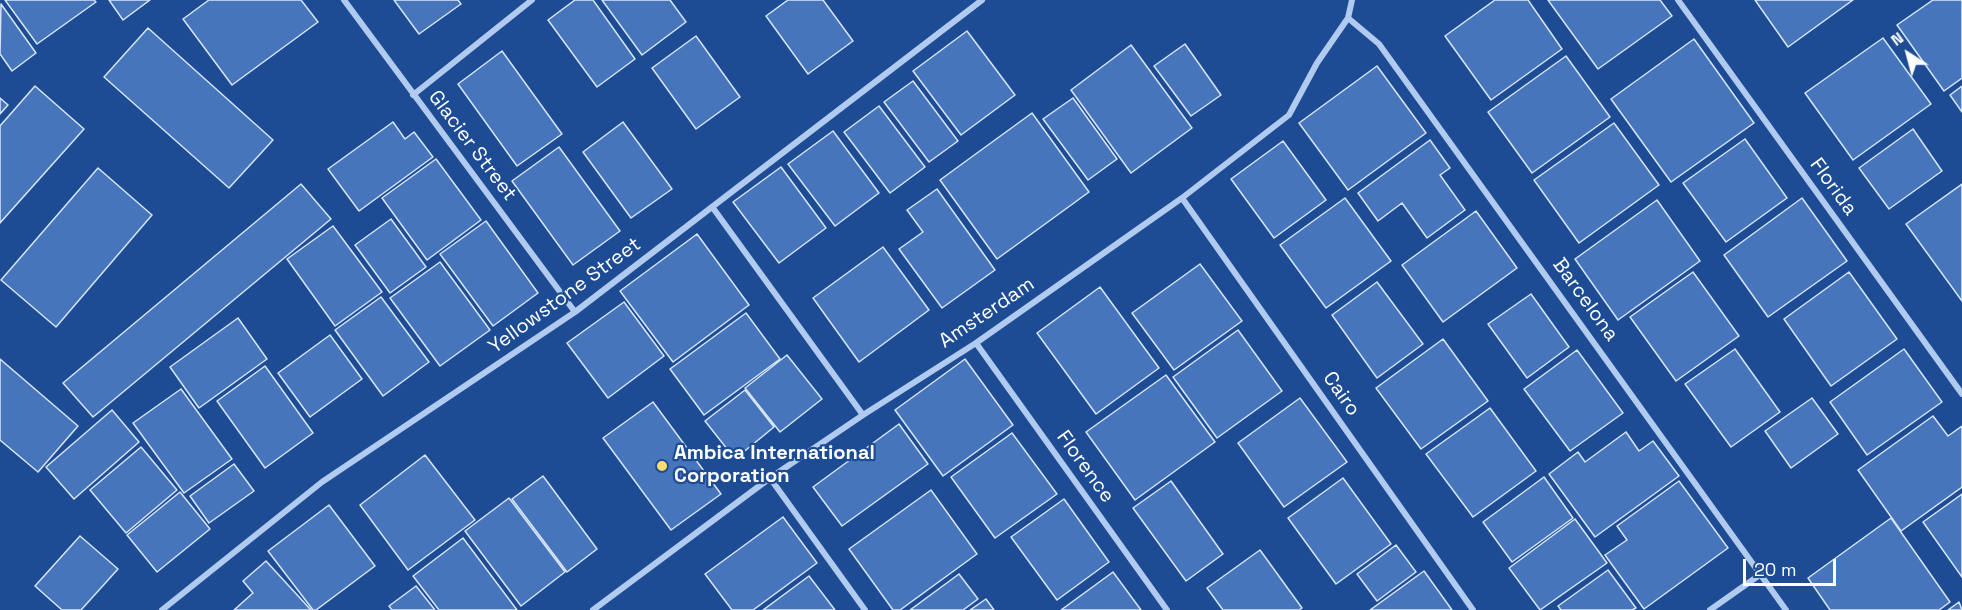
<!DOCTYPE html>
<html>
<head>
<meta charset="utf-8">
<style>
	body { margin:0 }
	#map { position:relative; width:1962px; height:610px; overflow:hidden; background:#1d4c95; font-family:"Space Grotesk",sans-serif }
	canvas { display:block }
	.north { position:absolute; left:1878px; top:24px; width:60px; height:60px; -webkit-text-stroke:4px #1d4c95; paint-order:stroke; rotate:324deg; font-size:16px; font-weight:700; line-height:24px; text-align:center; color:#fff }
	.north::after { content:''; display:block; margin:auto; width:21px; height:27px; background:#fff; clip-path:polygon(50% 0,100% 100%,50% 72%,0 100%) }
	.scale { position:absolute; left:1743px; top:559px; width:93px; height:27px; box-sizing:border-box; border:3px solid #fff; border-top:0; padding-left:8px; font-size:18px; line-height:21px; white-space:nowrap; color:#fff; -webkit-text-stroke:4px #1d4c95; paint-order:stroke }
</style>
</head>
<body>
<div id="map">
<canvas width="1962" height="610"></canvas>
<div class="north">N</div>
<div class="scale">20 m</div>
</div>
<script>
const ctx = document.querySelector('canvas').getContext('2d');
ctx.lineJoin = 'round';
function fill(path, color) {
  ctx.fillStyle = color;
  ctx.fill(path, 'evenodd');
}
function shape(rows) {
  const path = new Path2D();
  for (const r of rows) {
    path.moveTo(r[0], r[1]);
    for (let i = 2; i < r.length; i += 2) path.lineTo(r[i], r[i + 1]);
  }
  return path;
}
function trace(path, color, width, dash) {
  ctx.strokeStyle = color;
  ctx.lineWidth = width;
  ctx.lineCap = dash ? 'butt' : 'round';
  ctx.setLineDash(dash || []);
  ctx.stroke(path);
}
function drawText(font, color, halo, rows, align = 'center') {
  ctx.font = font + ' "Space Grotesk",sans-serif';
  ctx.lineWidth = 4.5;
  ctx.setLineDash([]);
  ctx.textBaseline = 'middle';
  ctx.strokeStyle = halo;
  ctx.fillStyle = color;
  for (const [text, x, y, turn = 0] of rows) {
    ctx.save();
    ctx.translate(x, y);
    ctx.rotate((+turn || 0) * Math.PI / 180);
    ctx.textAlign = isNaN(turn) ? turn : align;
    if (halo) ctx.strokeText(text, 0, 0);
    ctx.fillText(text, 0, 0);
    ctx.restore();
  }
}
const building = shape([
	[5,0,94,0,96,2,37,44,5,0],
	[109,0,150,0,123,20,109,0],
	[209,0,301,0,318,22,232,85,183,19,209,0],
	[394,0,458,0,461,4,419,34,394,0],
	[575,0,593,0,635,59,597,87,548,20,575,0],
	[602,0,670,0,686,22,642,55,602,0],
	[788,0,823,0,853,41,808,74,766,16,788,0],
	[1495,0,1528,0,1562,49,1491,100,1445,36,1495,0],
	[1548,0,1660,0,1672,16,1598,69,1548,0],
	[1755,0,1853,0,1788,47,1755,0],
	[1933,0,1962,0,1962,78,1944,91,1897,25,1933,0],
	[1,4,36,53,12,71,0,54,1,4],
	[148,28,273,140,229,188,104,77,148,28],
	[967,31,1015,95,961,135,913,71,967,31],
	[696,36,740,97,696,129,652,68,696,36],
	[1883,38,1931,104,1853,160,1805,93,1883,38],
	[1694,39,1754,123,1671,182,1611,99,1694,39],
	[1185,44,1221,95,1191,116,1154,66,1185,44],
	[1131,45,1192,128,1131,173,1071,90,1131,45],
	[502,51,562,134,517,166,458,84,502,51],
	[1566,56,1610,117,1532,173,1488,112,1566,56],
	[1377,66,1426,133,1348,190,1299,123,1377,66],
	[913,81,958,141,929,162,884,102,913,81],
	[35,86,84,129,0,223,0,126,35,86],
	[1962,86,1962,112,1950,95,1962,86],
	[0,98,8,105,0,114,0,98],
	[1073,98,1117,159,1088,180,1043,119,1073,98],
	[879,106,925,167,890,193,844,132,879,106],
	[1032,113,1089,192,997,259,940,180,1032,113],
	[393,122,405,139,414,132,433,157,359,211,328,169,393,122],
	[623,122,672,189,631,218,583,152,623,122],
	[1614,123,1659,185,1579,243,1534,180,1614,123],
	[1913,129,1942,171,1889,209,1859,168,1913,129],
	[833,131,879,193,835,226,788,164,833,131],
	[1745,139,1787,198,1726,242,1683,183,1745,139],
	[1430,140,1450,168,1440,175,1465,210,1427,238,1402,203,1378,221,1358,193,1430,140],
	[1283,141,1326,200,1274,238,1231,179,1283,141],
	[559,147,620,231,573,265,512,181,559,147],
	[436,159,481,220,427,260,382,198,436,159],
	[781,167,826,228,779,263,733,202,781,167],
	[98,168,152,215,56,327,1,280,98,168],
	[301,184,331,219,93,417,63,383,301,184],
	[1962,184,1962,301,1906,224,1962,184],
	[937,189,995,270,942,308,899,249,923,232,907,210,937,189],
	[1345,198,1391,261,1326,308,1280,245,1345,198],
	[1802,198,1847,261,1768,317,1724,255,1802,198],
	[1657,200,1700,261,1618,320,1575,259,1657,200],
	[1476,211,1517,268,1443,322,1402,265,1476,211],
	[391,219,426,267,390,293,355,245,391,219],
	[486,221,538,293,493,326,440,254,486,221],
	[333,226,382,292,335,326,287,259,333,226],
	[697,234,749,305,673,362,620,291,697,234],
	[883,247,929,310,859,362,813,298,883,247],
	[440,262,490,330,440,366,390,298,440,262],
	[1200,264,1242,321,1174,370,1132,313,1200,264],
	[1693,272,1739,336,1676,381,1630,317,1693,272],
	[1849,272,1897,339,1831,386,1784,319,1849,272],
	[1377,282,1423,344,1377,378,1332,315,1377,282],
	[1100,287,1159,368,1096,414,1037,333,1100,287],
	[1531,294,1569,347,1527,378,1488,324,1531,294],
	[381,297,429,362,383,396,335,330,381,297],
	[624,302,664,356,608,398,567,343,624,302],
	[746,313,780,359,704,415,670,369,746,313],
	[238,318,267,359,199,408,170,367,238,318],
	[1238,330,1282,391,1217,438,1173,377,1238,330],
	[330,335,362,379,310,417,278,373,330,335],
	[1443,339,1488,401,1421,449,1376,388,1443,339],
	[1735,349,1780,412,1731,447,1685,384,1735,349],
	[1904,349,1942,402,1867,455,1830,402,1904,349],
	[1577,350,1623,413,1570,451,1524,389,1577,350],
	[787,355,822,399,780,432,745,388,787,355],
	[0,359,78,426,38,472,0,440,0,359],
	[965,359,1013,425,943,476,895,410,965,359],
	[265,366,313,433,265,468,217,401,265,366],
	[1166,375,1215,442,1135,500,1086,432,1166,375],
	[181,389,232,459,184,493,133,423,181,389],
	[745,390,774,427,735,459,705,421,745,390],
	[1300,398,1347,462,1284,507,1238,443,1300,398],
	[1812,398,1838,434,1791,468,1765,431,1812,398],
	[653,402,721,494,671,530,603,438,653,402],
	[1490,408,1536,471,1473,517,1426,454,1490,408],
	[112,410,139,442,74,499,46,467,112,410],
	[1933,416,1948,436,1962,426,1962,487,1901,531,1858,470,1933,416],
	[899,424,928,464,842,526,813,487,899,424],
	[1626,432,1639,451,1653,441,1679,476,1595,537,1549,474,1578,452,1585,462,1626,432],
	[1012,433,1057,494,995,538,951,477,1012,433],
	[141,447,177,490,126,533,90,490,141,447],
	[425,455,475,520,408,570,360,505,425,455],
	[234,464,254,491,209,523,190,496,234,464],
	[543,476,597,549,567,572,512,499,543,476],
	[1544,477,1573,518,1512,562,1483,522,1544,477],
	[1343,478,1391,544,1336,584,1288,518,1343,478],
	[1171,481,1223,554,1186,581,1133,508,1171,481],
	[1679,481,1728,548,1644,609,1605,555,1627,540,1617,526,1679,481],
	[931,490,977,554,900,610,893,610,849,549,931,490],
	[180,492,210,529,157,572,127,535,180,492],
	[1962,494,1962,577,1923,522,1962,494],
	[509,498,565,572,521,606,465,531,509,498],
	[1064,499,1109,562,1057,600,1011,537,1064,499],
	[329,505,375,566,316,610,313,610,268,551,329,505],
	[783,517,817,563,753,610,732,610,705,574,783,517],
	[1891,518,1950,602,1939,610,1830,610,1808,578,1891,518],
	[1575,519,1607,563,1540,610,1509,568,1575,519],
	[80,536,118,569,81,610,62,610,35,586,80,536],
	[463,538,517,610,439,610,413,576,463,538],
	[1396,545,1416,572,1377,601,1357,574,1396,545],
	[1260,550,1302,608,1299,610,1223,610,1207,588,1260,550],
	[266,561,311,610,234,610,253,593,243,581,266,561],
	[1608,570,1636,608,1632,610,1561,610,1558,606,1608,570],
	[1424,571,1452,610,1370,610,1424,571],
	[1113,572,1141,610,1061,610,1113,572],
	[959,574,978,599,963,610,910,610,959,574],
	[809,576,835,610,763,610,809,576],
	[416,586,435,610,392,610,389,606,416,586],
	[986,599,994,610,970,610,986,599],
	[1959,602,1962,610,1948,610,1959,602]
]);
const minor = shape([
	[344,0,575,312],
	[1678,0,1962,394],
	[1348,18,1379,44,1786,610],
	[413,95,532,0],
	[1182,198,1473,610],
	[713,208,863,415],
	[976,343,1167,610],
	[770,478,865,610],
	[162,610,322,482,575,312,982,0],
	[593,610,770,478,863,415,976,343,1182,198,1289,115,1317,63,1348,18,1352,0],
	[1710,610,1761,574]
]);
const markers = [
	[662,466,6,"#fedc70"]
];
const streetNames = [
	["Glacier Street",472,146,53],
	["Florida",1833,187,54],
	["Yellowstone Street",565,296,-36],
	["Barcelona",1585,300,54],
	["Amsterdam",987,313,-34],
	["Cairo",1341,394,55],
	["Florence",1085,467,54]
];
const poiNames = [
	["Ambica International",674,454],
	["Corporation",674,477]
];
fill(building, '#4675bc');
trace(building, '#d7e5fb', 1.5);
trace(minor, '#b1caef', 6);
for (const [x, y, r, color] of markers) {
  const dot = new Path2D();
  dot.arc(x, y, r, 0, 2 * Math.PI);
  ctx.fillStyle = color;
  ctx.fill(dot);
  trace(dot, '#1d4c95', 2);
}
drawText('20px', '#fff', '#1d4c95', streetNames);
drawText('bold 20px', '#fff', '#1d4c95', poiNames, 'left');
</script>
</body>
</html>
